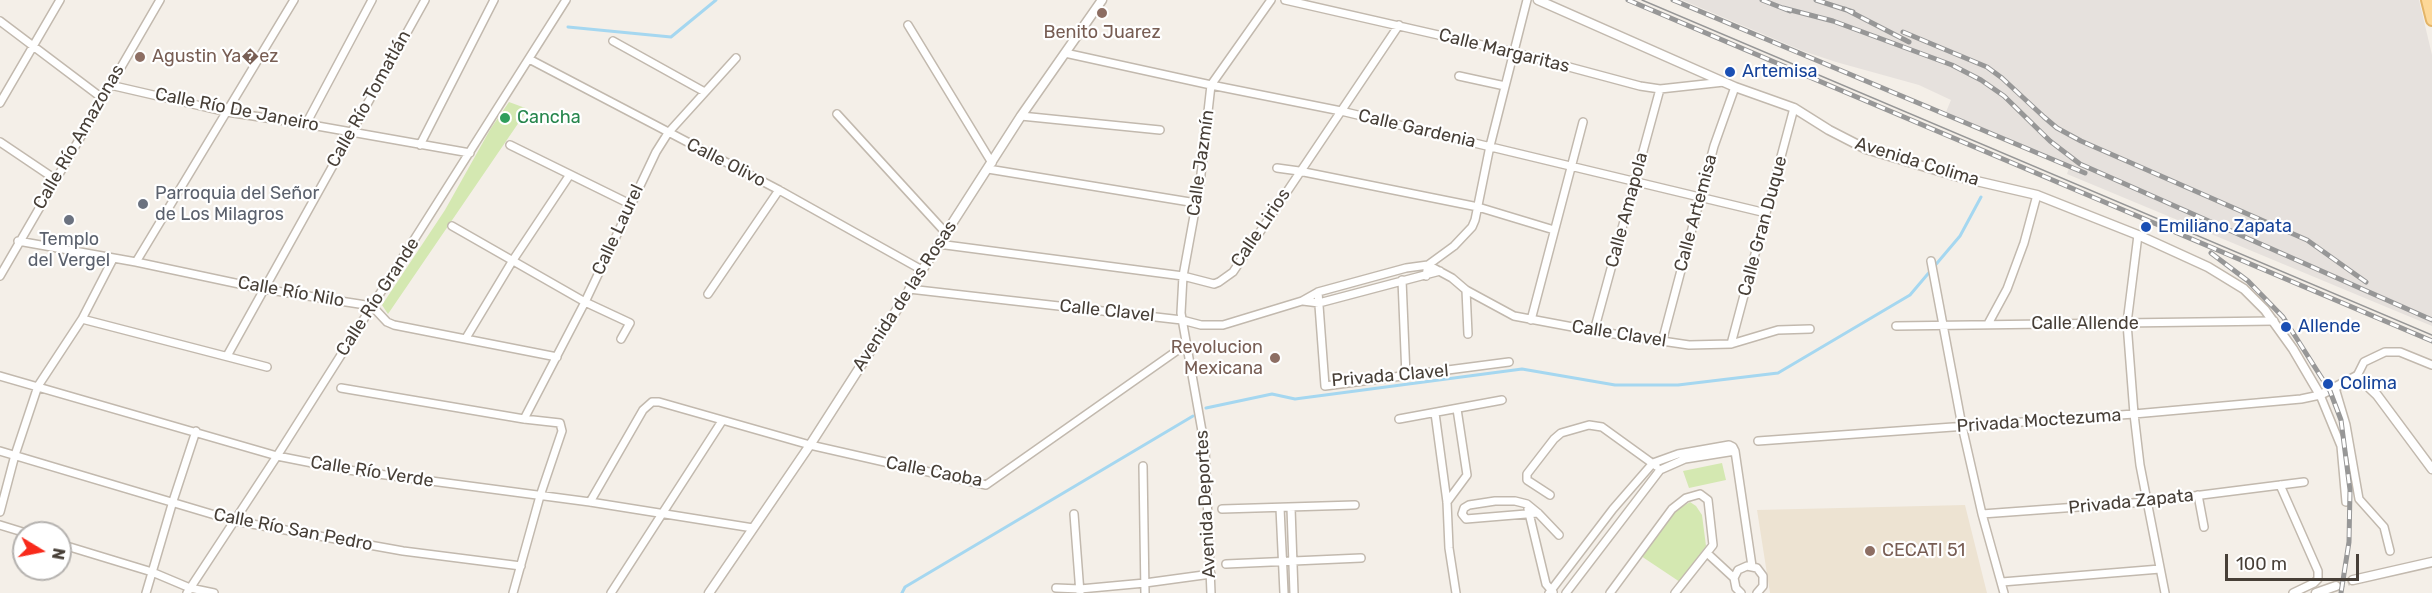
<!DOCTYPE html>
<html>
<head>
<meta charset="utf-8">
<style>
	body { margin:0 }
	#map { position:relative; width:2432px; height:593px; overflow:hidden; background:#f4efe8; font-family:Rubik,sans-serif }
	canvas { display:block }
	.north { position:absolute; left:12px; top:521px; width:60px; height:60px; box-sizing:border-box; background:#fff; border:2px solid #b5b2af; border-radius:50%; rotate:100deg; font-size:16px; font-weight:700; line-height:24px; text-align:center; color:#473f37 }
	.north::after { content:''; display:block; margin:auto; width:21px; height:27px; background:#f82a1b; clip-path:polygon(50% 0,100% 100%,50% 72%,0 100%) }
	.scale { position:absolute; left:2225px; top:554px; width:134px; height:27px; box-sizing:border-box; border:3px solid #473f37; border-top:0; padding-left:8px; font-size:18px; line-height:21px; white-space:nowrap; color:#473f37; -webkit-text-stroke:4px #fff; paint-order:stroke }
</style>
</head>
<body>
<div id="map">
<canvas width="2432" height="593"></canvas>
<div class="north">N</div>
<div class="scale">100 m</div>
</div>
<script>
const ctx = document.querySelector('canvas').getContext('2d');
ctx.lineJoin = 'round';
function fill(path, color) {
  ctx.fillStyle = color;
  ctx.fill(path, 'evenodd');
}
function shape(rows) {
  const path = new Path2D();
  for (const r of rows) {
    path.moveTo(r[0], r[1]);
    for (let i = 2; i < r.length; i += 2) path.lineTo(r[i], r[i + 1]);
  }
  return path;
}
function trace(path, color, width, dash) {
  ctx.strokeStyle = color;
  ctx.lineWidth = width;
  ctx.lineCap = dash ? 'butt' : 'round';
  ctx.setLineDash(dash || []);
  ctx.stroke(path);
}
function drawText(font, color, halo, rows, align = 'center') {
  ctx.font = font + ' Rubik,sans-serif';
  ctx.lineWidth = 4.5;
  ctx.setLineDash([]);
  ctx.textBaseline = 'middle';
  ctx.strokeStyle = halo;
  ctx.fillStyle = color;
  for (const [text, x, y, turn = 0] of rows) {
    ctx.save();
    ctx.translate(x, y);
    ctx.rotate((+turn || 0) * Math.PI / 180);
    ctx.textAlign = isNaN(turn) ? turn : align;
    if (halo) ctx.strokeText(text, 0, 0);
    ctx.fillText(text, 0, 0);
    ctx.restore();
  }
}
const industrial = shape([
	[1682,0,2419,0,2432,55,2432,326,2067,174,2070,165,1946,112,1951,100,1919,85,1836,62,1803,51]
]);
const education = shape([
	[1965,505,1987,593,1770,593,1757,510]
]);
const green = shape([
	[509,102,528,109,388,314,382,305,445,210,491,128],
	[1722,463,1726,480,1689,488,1683,471],
	[1690,502,1696,506,1702,515,1706,546,1680,582,1641,556,1675,511]
]);
const stream = shape([
	[568,27,671,37,716,0],
	[1206,408,1272,394,1295,399,1522,369,1615,385,1678,385,1778,373,1910,295,1960,236,1981,197],
	[902,593,905,587,1193,416]
]);
const tertiaryTunnel = shape([
	[2336,586,2353,580]
]);
const minor = shape([
	[1285,0,1513,52,1640,86,1660,89,1724,82],
	[0,21,102,98],
	[908,25,992,163],
	[613,41,703,91],
	[1065,53,1211,85,1341,111,1766,213],
	[529,59,779,190,922,270],
	[1459,76,1505,86],
	[110,85,227,112,306,124,470,153],
	[0,103,60,0],
	[837,114,945,232],
	[1021,116,1160,130],
	[306,124,372,0],
	[0,142,55,179],
	[420,145,494,0],
	[510,145,630,204],
	[1277,168,1299,171,1478,207,1554,230],
	[988,169,1196,203],
	[452,226,585,302,630,323,621,339],
	[2138,235,2127,323,2134,414,2140,465,2165,593],
	[18,241,136,262,263,289,372,306,387,322,394,325,557,357],
	[938,244,1183,276,1214,284,1219,282,1233,272,1399,25],
	[1931,261,1962,426,1982,514,2004,593],
	[136,262,294,0],
	[0,276,160,0],
	[1426,276,1428,265,1454,246,1472,227,1475,220,1490,146,1527,0],
	[1402,280,1406,376],
	[909,289,1182,320,1201,325,1223,325,1302,301,1318,292,1406,268,1428,265,1452,278,1466,290,1514,316,1594,331,1689,345,1731,344,1778,330,1810,329],
	[1466,290,1468,334],
	[1318,292,1325,386,1509,362],
	[708,294,779,190],
	[1303,301,1319,303,1440,271],
	[82,319,267,367],
	[1531,320,1583,122],
	[1988,324,2007,289,2024,243,2037,195],
	[1896,326,2274,321],
	[1594,331,1660,89],
	[466,338,513,260,569,176],
	[1662,342,1714,146,1735,87],
	[1731,344,1794,108],
	[227,356,425,0],
	[0,376,277,456,348,470,590,502,753,528],
	[2357,376,2364,362,2385,352,2400,352,2432,365],
	[341,388,524,419,560,423,562,431,540,496,513,593],
	[2335,388,2346,425,2359,499,2384,527,2390,551],
	[1435,413,1447,502,1449,548,1456,593],
	[524,419,585,302,656,152,668,133,736,58],
	[1399,419,1502,400],
	[1758,441,2134,414,2301,399,2320,395,2341,446,2346,502],
	[0,451,235,521,403,551,521,566],
	[1143,466,1145,593],
	[2280,485,2318,571,2318,579,2314,583,2293,593],
	[1550,495,1527,480,1527,474,1554,439,1561,433,1589,425,1602,427,1656,466],
	[2198,495,2204,527],
	[590,502,643,410,652,402,659,402,810,445,986,485,1185,345],
	[1447,502,1467,475,1457,409],
	[1280,508,1284,593],
	[1291,508,1294,593],
	[1222,509,1355,505],
	[1528,509,1546,584,1553,592],
	[0,512,15,455,38,386,82,319,113,259],
	[1538,513,1466,519,1462,514,1464,508,1469,505,1495,501,1515,501,1527,504,1538,513,1559,535],
	[1074,514,1080,593],
	[1982,514,2146,502,2304,482],
	[0,525,26,533],
	[60,544,152,572,190,588,214,593],
	[1707,553,1734,578],
	[1226,564,1361,558],
	[2002,582,2160,569],
	[1056,588,1080,589,1145,583,1211,574],
	[146,593,173,501,196,431],
	[187,593,277,456,566,0],
	[611,593,722,421],
	[1211,593,1205,448,1181,313,1183,276,1200,183,1211,85,1271,0],
	[1549,593,1613,509,1653,463,1678,454,1729,445,1733,447,1735,451,1752,566],
	[1566,593,1660,470,1685,459,1735,451],
	[1610,593,1672,509,1686,498,1700,494,1708,500,1713,545,1675,593],
	[1741,593,1736,588,1734,578,1738,570,1747,566,1757,568,1763,576,1763,586,1757,593]
]);
const tertiary = shape([
	[1538,0,1735,87,1794,108,1829,130,1866,149,1959,177,2037,195,2138,235,2208,267,2244,289,2265,310,2293,349,2320,395,2357,376,2377,395,2432,469],
	[2353,580,2432,562],
	[709,593,810,445,1021,116,1102,0],
	[2316,593,2336,586]
]);
const primary = shape([
	[2427,0,2432,20]
]);
const tram = shape([
	[1642,0,2432,335]
]);
const rail = shape([
	[1628,0,2432,341],
	[1673,0,2085,173],
	[1762,0,1790,11],
	[1816,0,1853,12],
	[1783,8,1833,21,1952,65,1981,80,2004,96,2050,141,2080,164,2432,320],
	[1845,9,1909,42],
	[1903,32,1987,67,2002,78,2044,117,2057,128,2081,141,2307,240,2366,282],
	[2211,253,2248,281,2283,317,2330,391,2341,420,2350,490,2349,542,2341,593]
]);
const markers = [
	[1102,13,6,"#8d6e63"],
	[140,57,6,"#8d6e63"],
	[1730,72,6,"#1a4fb4"],
	[505,118,6,"#2e9e5b"],
	[143,204,6,"#6b7280"],
	[69,220,6,"#6b7280"],
	[2146,227,6,"#1a4fb4"],
	[2286,327,6,"#1a4fb4"],
	[1275,358,6,"#8d6e63"],
	[2328,384,6,"#1a4fb4"],
	[1870,551,6,"#8d6e63"]
];
const educationNames = [
	["Benito Juarez",1102,33,"center"],
	["Agustin Ya�ez",152,57],
	["Revolucion",1263,348,"right"],
	["Mexicana",1263,369,"right"],
	["CECATI 51",1882,551]
];
const streetNames = [
	["Calle Margaritas",1504,51,14],
	["Calle Río Tomatlán",369,99,-61],
	["Calle Río De Janeiro",237,110,11],
	["Calle Gardenia",1417,129,13],
	["Calle Río Amazonas",79,137,-60],
	["Avenida Colima",1917,162,17],
	["Calle Olivo",726,163,27],
	["Calle Jazmín",1201,163,-82],
	["Calle Amapola",1627,210,-75],
	["Calle Artemisa",1696,213,-75],
	["Calle Gran Duque",1763,226,-75],
	["Calle Lirios",1261,228,-56],
	["Calle Laurel",618,230,-65],
	["Calle Río Nilo",291,292,10],
	["Avenida de las Rosas",905,296,-57],
	["Calle Río Grande",378,297,-57],
	["Calle Clavel",1107,311,6],
	["Calle Allende",2085,324],
	["Calle Clavel",1619,334,9],
	["Privada Clavel",1390,376,-5],
	["Privada Moctezuma",2039,421,-4],
	["Calle Río Verde",372,472,9],
	["Calle Caoba",934,472,11],
	["Privada Zapata",2131,502,-6],
	["Avenida Deportes",1206,504,-93],
	["Calle Río San Pedro",293,530,11]
];
const transitNames = [
	["Artemisa",1742,72],
	["Emiliano Zapata",2158,227],
	["Allende",2298,327],
	["Colima",2340,384]
];
const leisureNames = [
	["Cancha",517,118]
];
const worshipNames = [
	["Parroquia del Señor",155,194],
	["de Los Milagros",155,215],
	["Templo",69,240,"center"],
	["del Vergel",69,261,"center"]
];
fill(industrial, '#e6e1dd');
fill(education, '#ede3d2');
fill(green, '#d4e8b1');
trace(stream, '#a5d7f0', 3);
trace(tertiaryTunnel, '#d1ccc5', 8, [8, 4]);
trace(minor, '#c2b9ae', 10);
trace(tertiary, '#c2b9ae', 11);
trace(primary, '#e3b467', 14);
trace(minor, '#fff', 7);
trace(tertiary, '#fff', 8);
trace(primary, '#fdd898', 10);
trace(tram, '#979797', 1.5);
trace(rail, '#979797', 5);
trace(rail, '#fff', 3, [9]);
for (const [x, y, r, color] of markers) {
  const dot = new Path2D();
  dot.arc(x, y, r, 0, 2 * Math.PI);
  ctx.fillStyle = color;
  ctx.fill(dot);
  trace(dot, '#fff', 2);
}
drawText('18px', '#785e54', '#fff', educationNames, 'left');
drawText('18px', '#473f37', '#fff', streetNames);
drawText('18px', '#164399', '#fff', transitNames, 'left');
drawText('18px', '#27864d', '#fff', leisureNames, 'left');
drawText('18px', '#5b616d', '#fff', worshipNames, 'left');
</script>
</body>
</html>
